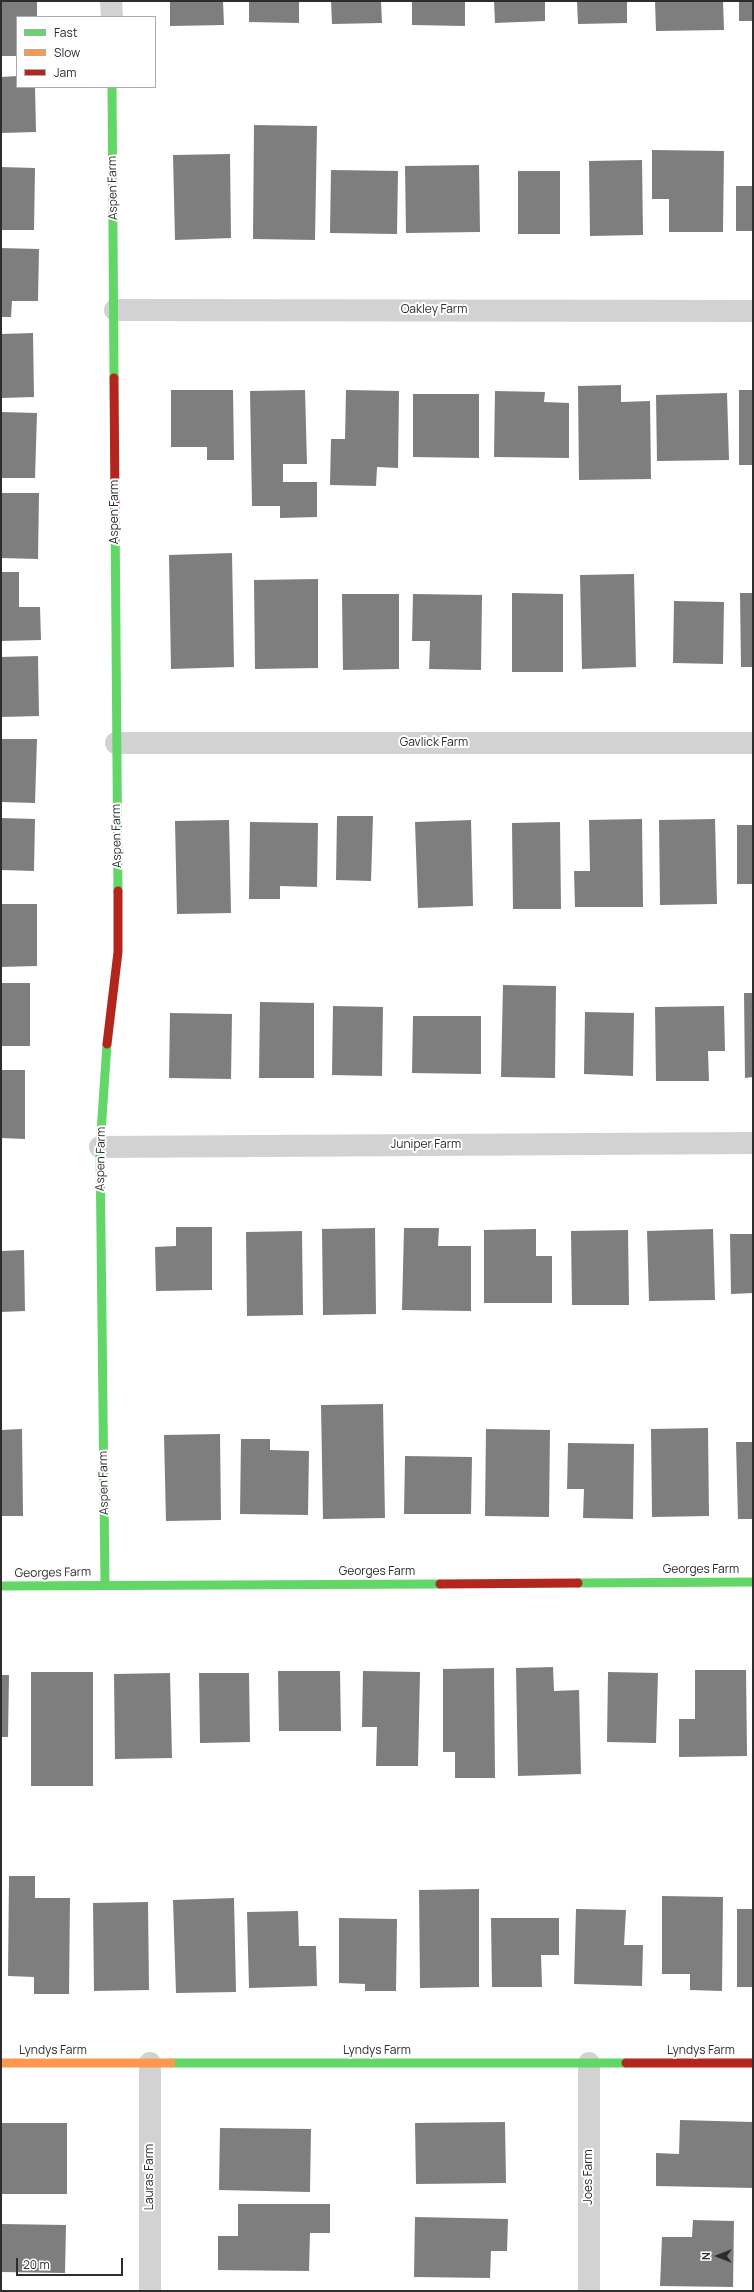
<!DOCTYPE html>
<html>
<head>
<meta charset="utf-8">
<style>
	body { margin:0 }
	#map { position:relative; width:754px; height:2292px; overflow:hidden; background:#fff; font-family:Manrope,sans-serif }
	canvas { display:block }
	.frame { position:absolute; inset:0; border:2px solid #2d2d2d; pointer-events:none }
	.legend { position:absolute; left:16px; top:16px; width:140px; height:72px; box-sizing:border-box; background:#fff; border:1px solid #ababab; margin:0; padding:5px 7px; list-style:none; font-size:12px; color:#2d2d2d }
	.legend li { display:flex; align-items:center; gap:8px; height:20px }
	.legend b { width:20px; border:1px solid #ababab }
	.north { position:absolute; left:698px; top:2236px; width:40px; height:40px; -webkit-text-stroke:3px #fff; paint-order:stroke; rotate:270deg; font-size:11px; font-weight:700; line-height:16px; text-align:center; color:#2d2d2d }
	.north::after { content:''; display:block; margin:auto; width:14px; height:18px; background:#2d2d2d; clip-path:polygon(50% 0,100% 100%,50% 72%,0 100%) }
	.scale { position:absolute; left:16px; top:2258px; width:107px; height:18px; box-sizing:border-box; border:2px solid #2d2d2d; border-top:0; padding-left:5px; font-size:12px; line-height:14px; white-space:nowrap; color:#2d2d2d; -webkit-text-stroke:3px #fff; paint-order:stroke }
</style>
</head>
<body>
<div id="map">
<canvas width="754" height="2292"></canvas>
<div class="frame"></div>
<ul class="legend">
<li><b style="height:5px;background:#63d668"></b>Fast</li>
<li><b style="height:5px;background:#ff974d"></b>Slow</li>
<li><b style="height:5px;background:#b3261e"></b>Jam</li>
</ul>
<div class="north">N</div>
<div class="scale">20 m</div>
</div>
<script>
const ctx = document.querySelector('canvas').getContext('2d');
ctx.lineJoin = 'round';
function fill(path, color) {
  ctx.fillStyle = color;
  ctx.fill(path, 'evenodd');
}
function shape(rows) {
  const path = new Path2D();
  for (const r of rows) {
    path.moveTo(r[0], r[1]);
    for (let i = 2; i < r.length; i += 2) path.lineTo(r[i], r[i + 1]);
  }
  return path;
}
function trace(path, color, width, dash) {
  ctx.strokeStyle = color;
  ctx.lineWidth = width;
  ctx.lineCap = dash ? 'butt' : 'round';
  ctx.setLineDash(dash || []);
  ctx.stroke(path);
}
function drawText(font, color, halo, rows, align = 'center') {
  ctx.font = font + ' Manrope,sans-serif';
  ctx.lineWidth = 4;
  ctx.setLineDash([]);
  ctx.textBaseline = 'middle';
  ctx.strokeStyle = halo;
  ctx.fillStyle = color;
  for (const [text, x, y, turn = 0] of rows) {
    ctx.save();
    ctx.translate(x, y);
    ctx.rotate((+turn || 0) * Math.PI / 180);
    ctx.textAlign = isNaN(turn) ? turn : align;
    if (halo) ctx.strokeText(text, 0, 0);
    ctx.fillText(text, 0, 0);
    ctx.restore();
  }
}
const building = shape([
	[1,1,37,1,37,17,17,17,17,56,1,56],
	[170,1,223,1,224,25,170,26],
	[249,1,299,1,299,23,249,22],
	[331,1,381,1,382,23,332,24],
	[412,1,465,1,465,26,412,25],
	[494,1,545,1,545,21,495,23],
	[577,1,627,1,627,23,578,24],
	[655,1,723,1,724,30,656,31],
	[739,1,753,1,753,21,739,21],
	[17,76,17,87,35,87,36,132,1,133,1,77],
	[254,125,317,126,315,240,253,239],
	[652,150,724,151,723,232,669,232,669,199,652,199],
	[230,154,231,238,175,240,173,155],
	[642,160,643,235,590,236,589,161],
	[479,165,480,232,406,233,405,166],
	[1,167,35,168,34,230,1,230],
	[331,170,398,171,397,234,330,233],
	[518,171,560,171,560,234,518,234],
	[736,186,753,186,753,231,736,231],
	[1,248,39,249,38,301,12,301,11,317,1,317],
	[33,333,34,397,1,398,1,334],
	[621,385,621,402,650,401,651,479,579,480,578,386],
	[171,390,233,390,234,460,207,460,207,447,171,447],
	[305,390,307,464,283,464,283,482,317,482,317,517,280,518,280,506,252,506,250,391],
	[346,390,399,391,398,468,377,467,376,486,330,485,331,439,345,439],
	[739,390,753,390,753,465,739,465],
	[495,391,545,392,544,402,569,403,569,458,494,457],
	[727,393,729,460,657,461,656,395],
	[413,394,479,394,479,458,413,457],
	[1,412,37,413,35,478,1,478],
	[1,493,39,493,38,559,1,558],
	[232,553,234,667,171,669,169,555],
	[1,572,19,572,19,607,40,607,41,640,1,641],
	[634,574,636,667,582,669,580,575],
	[318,579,318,668,255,669,254,580],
	[512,593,563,594,563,672,512,672],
	[740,593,753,593,753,667,741,667],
	[342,594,399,594,399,669,343,670],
	[413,594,482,595,481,670,429,669,430,641,412,641],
	[674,601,724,602,723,664,673,663],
	[38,656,39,716,1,717,1,657],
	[1,739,37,739,35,803,1,802],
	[337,816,373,816,371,881,336,880],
	[1,818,35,819,34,871,1,870],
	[642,819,643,907,575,907,574,871,590,871,589,820],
	[715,819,717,904,660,905,659,820],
	[229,820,231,913,177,914,175,821],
	[471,820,473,906,418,908,415,822],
	[250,822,318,823,317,887,280,886,280,899,249,899],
	[560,822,561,909,513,909,512,823],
	[737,825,753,825,753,884,737,884],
	[1,904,37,904,37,966,1,967],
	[1,983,30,983,30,1046,1,1046],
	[503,985,556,986,555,1078,501,1077],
	[744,993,753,993,753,1077,745,1078],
	[260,1002,314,1003,314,1078,259,1078],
	[333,1006,383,1007,382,1076,332,1075],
	[724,1006,725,1051,708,1051,709,1081,656,1081,655,1007],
	[585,1012,634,1013,633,1076,584,1074],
	[170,1013,232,1014,231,1079,169,1078],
	[413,1016,481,1016,481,1074,412,1073],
	[1,1070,25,1070,25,1139,1,1138],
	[176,1227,212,1227,212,1290,156,1291,155,1247,176,1246],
	[375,1228,376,1314,323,1315,322,1229],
	[404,1228,439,1228,438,1246,471,1246,471,1311,402,1310],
	[536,1229,536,1256,552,1256,552,1303,484,1303,484,1230],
	[713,1229,715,1300,649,1301,647,1231],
	[628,1230,629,1305,572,1305,571,1231],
	[302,1231,303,1315,247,1316,246,1232],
	[730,1234,753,1234,753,1293,731,1294],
	[24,1250,25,1311,1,1312,1,1251],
	[383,1404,385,1518,323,1519,321,1405],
	[708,1428,709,1516,652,1517,651,1429],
	[22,1429,23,1516,1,1516,1,1430],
	[486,1429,550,1430,549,1517,485,1516],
	[220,1434,221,1520,166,1521,164,1435],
	[241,1439,270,1439,270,1450,309,1451,308,1515,240,1514],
	[736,1442,753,1442,753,1519,738,1519],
	[568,1443,634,1444,633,1519,583,1518,584,1489,567,1489],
	[405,1456,472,1457,471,1514,404,1514],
	[553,1667,554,1691,579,1690,581,1774,518,1776,516,1668],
	[494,1668,495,1778,455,1778,455,1752,443,1752,443,1669],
	[695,1670,746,1670,747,1756,679,1757,679,1719,695,1719],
	[278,1671,340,1671,341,1731,279,1731],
	[363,1671,420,1672,418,1766,376,1766,377,1727,362,1727],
	[31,1672,93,1672,93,1786,31,1786],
	[608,1672,658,1673,656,1743,607,1742],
	[170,1673,172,1758,115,1759,114,1674],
	[199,1673,249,1673,250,1742,200,1743],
	[1,1675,9,1675,8,1737,1,1737],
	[9,1876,35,1876,35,1898,70,1898,69,1994,34,1994,34,1977,8,1976],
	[479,1889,479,1987,420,1988,419,1890],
	[662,1896,723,1897,722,1991,690,1990,690,1974,662,1974],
	[234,1898,236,1992,176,1993,173,1900],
	[148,1902,149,1990,94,1991,93,1903],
	[576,1909,626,1910,624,1945,643,1945,642,1986,574,1984],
	[737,1909,753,1909,753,1987,737,1987],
	[298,1911,299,1946,316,1946,317,1986,249,1988,247,1912],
	[339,1918,397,1919,396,1991,365,1991,365,1984,339,1983],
	[491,1918,559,1918,559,1955,541,1955,542,1987,492,1987],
	[680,2120,753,2122,753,2188,656,2186,656,2153,679,2154],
	[505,2122,506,2183,416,2184,415,2123],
	[1,2123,67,2123,67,2194,1,2194],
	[220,2128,311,2129,310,2192,219,2190],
	[238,2204,330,2204,330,2233,310,2233,309,2271,218,2270,218,2236,238,2236],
	[415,2217,508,2219,507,2251,491,2251,490,2278,414,2277],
	[693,2220,734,2221,733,2287,660,2286,662,2237,692,2237],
	[1,2224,66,2225,65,2273,1,2272]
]);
const street = shape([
	[111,1,112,17],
	[115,310,753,311],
	[116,743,753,743],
	[100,1147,753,1143],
	[150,2291,150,2063],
	[589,2291,589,2063]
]);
const fast = shape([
	[112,87,114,378],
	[115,509,118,891],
	[578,1583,753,1582],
	[105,1585,100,1147,107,1044],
	[1,1586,440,1584],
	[171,2063,626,2063]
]);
const slow = shape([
	[1,2063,171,2063]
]);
const jam = shape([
	[114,378,115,509],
	[107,1044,118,952,118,891],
	[440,1584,578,1583],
	[626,2063,753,2063]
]);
const streetNames = [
	["Aspen Farm",113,188,-91],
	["Oakley Farm",434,310],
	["Aspen Farm",115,512,-90],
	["Gavlick Farm",434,743],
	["Aspen Farm",117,836,-91],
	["Juniper Farm",426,1145],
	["Aspen Farm",101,1159,-89],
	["Aspen Farm",104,1483,-91],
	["Georges Farm",701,1570],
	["Georges Farm",377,1572],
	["Georges Farm",53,1573,-1],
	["Lyndys Farm",53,2051],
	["Lyndys Farm",377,2051],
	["Lyndys Farm",701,2051],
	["Lauras Farm",150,2177,-90],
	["Joes Farm",589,2177,-90]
];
fill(building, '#7e7e7e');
trace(street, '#d2d2d2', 22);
trace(fast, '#63d668', 9);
trace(slow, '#ff974d', 9);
trace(jam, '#b3261e', 9);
drawText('12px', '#2d2d2d', '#fff', streetNames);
</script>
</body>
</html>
